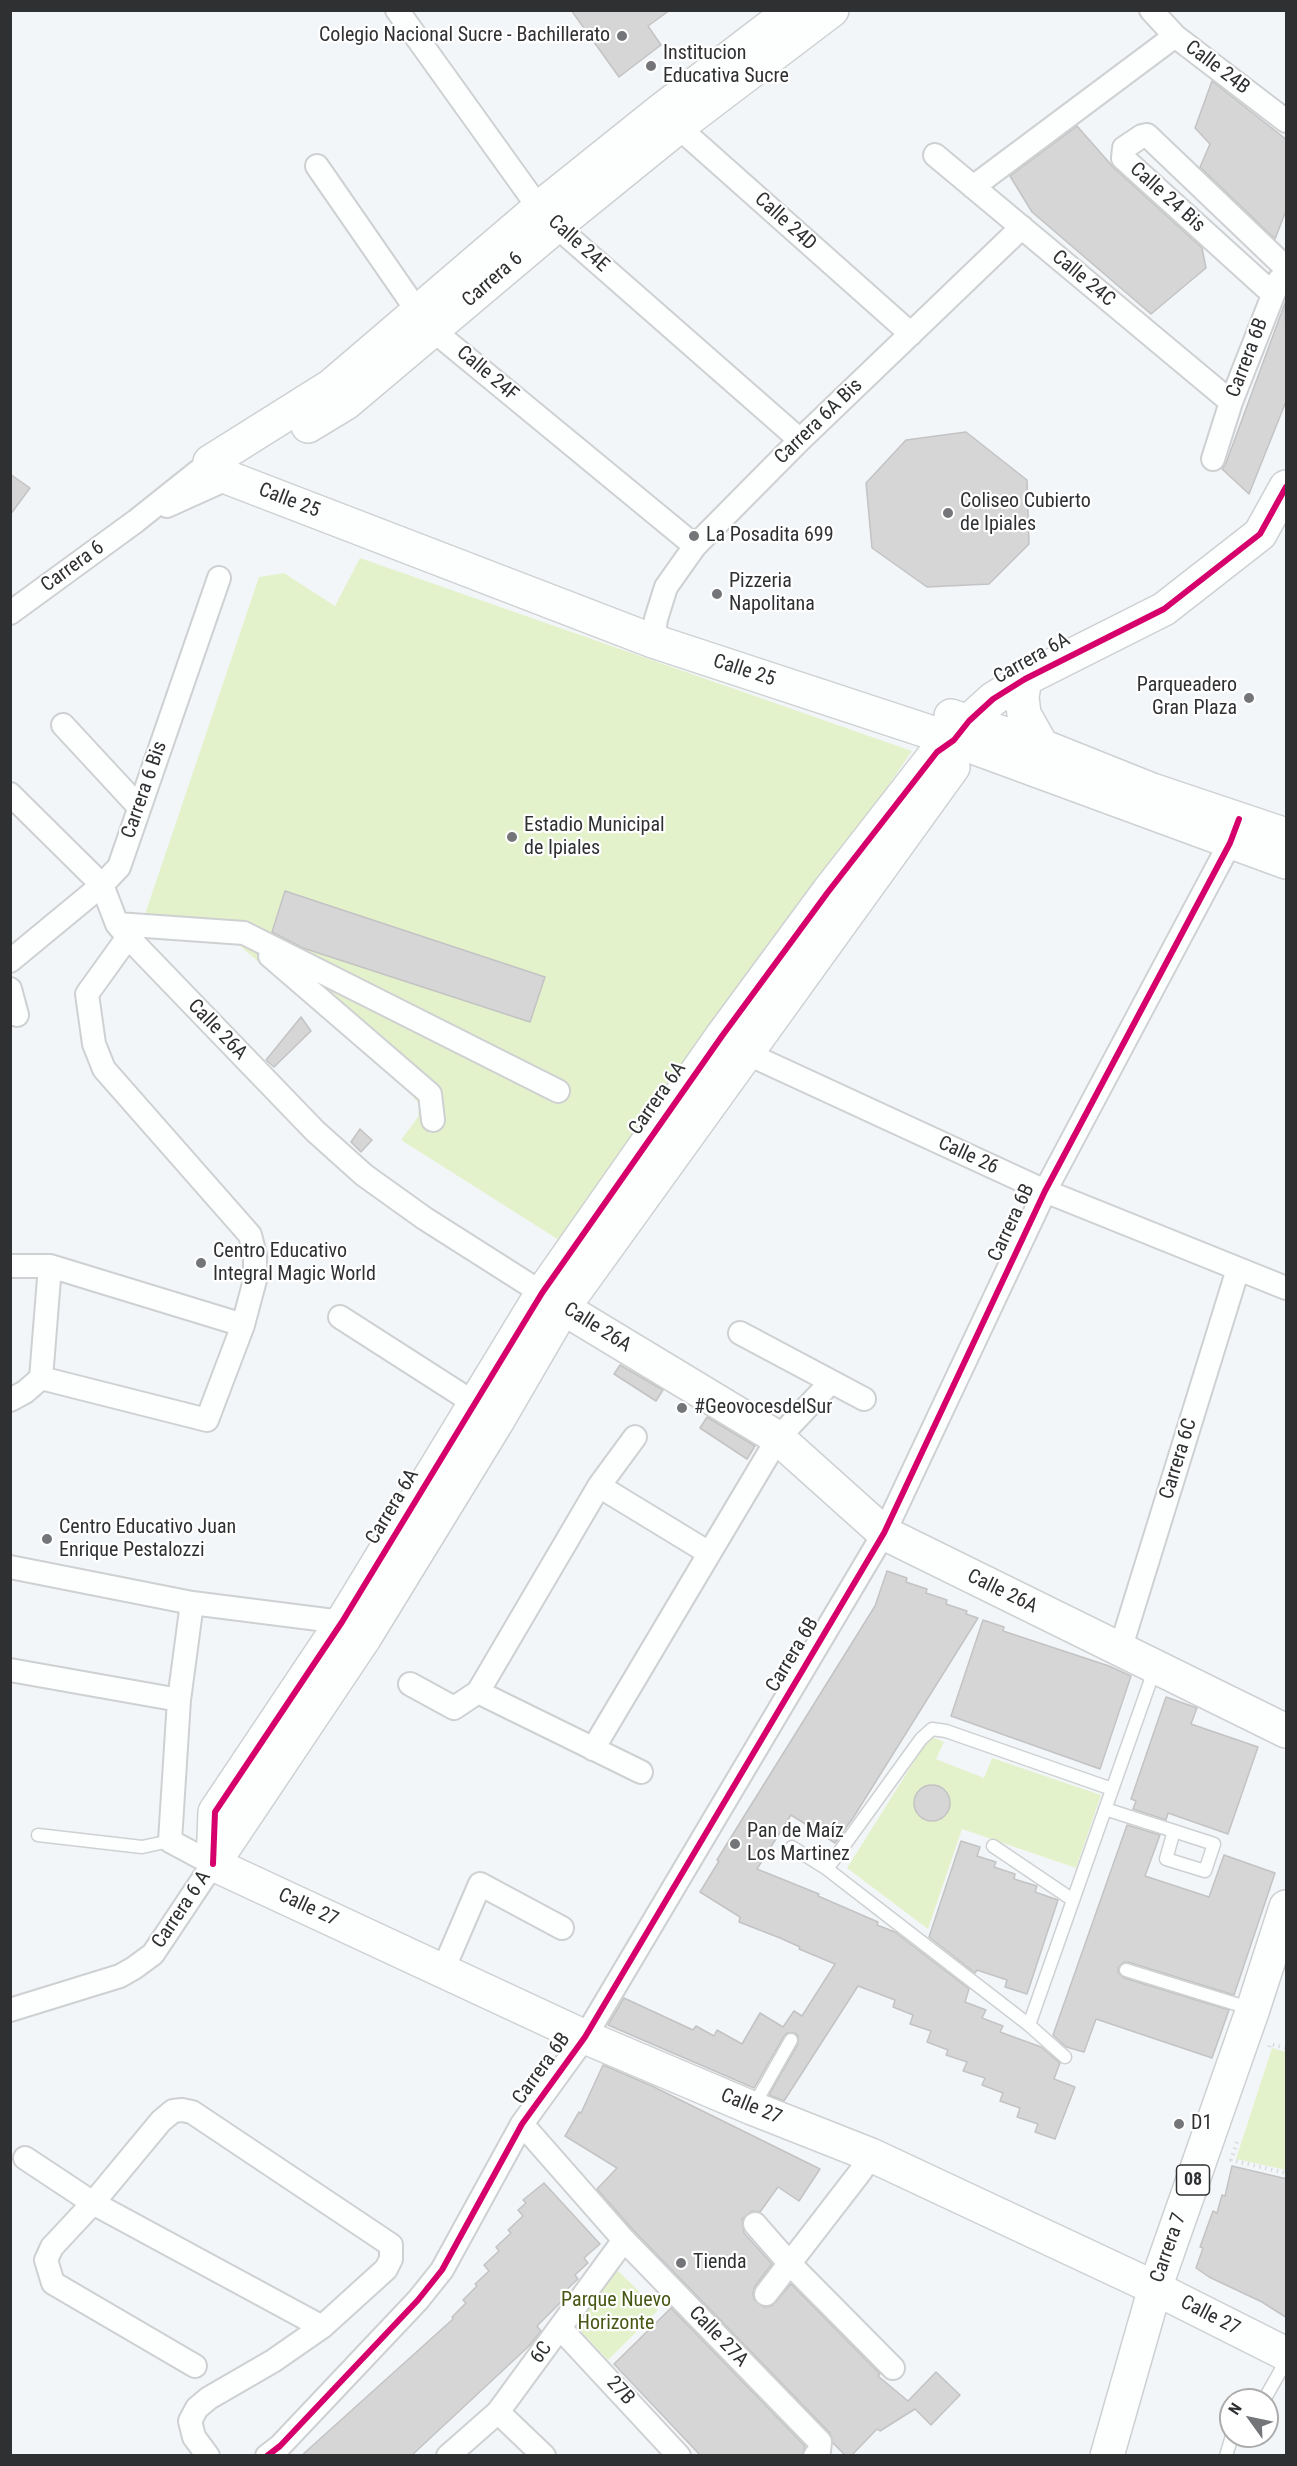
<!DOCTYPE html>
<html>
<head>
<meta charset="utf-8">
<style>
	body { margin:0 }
	#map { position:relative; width:1297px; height:2466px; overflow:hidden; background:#f3f6f9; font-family:"Roboto Condensed",sans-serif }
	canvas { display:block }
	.frame { position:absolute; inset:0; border:12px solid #2f3032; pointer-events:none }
	.north { position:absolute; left:1219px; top:2388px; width:60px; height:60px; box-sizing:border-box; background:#fff; border:2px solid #acacad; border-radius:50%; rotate:303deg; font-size:16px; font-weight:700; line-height:24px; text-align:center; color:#2f3032 }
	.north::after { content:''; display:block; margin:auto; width:21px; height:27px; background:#747578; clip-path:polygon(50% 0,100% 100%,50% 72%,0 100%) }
</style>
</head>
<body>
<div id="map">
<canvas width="1297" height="2466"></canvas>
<div class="frame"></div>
<div class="north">N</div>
</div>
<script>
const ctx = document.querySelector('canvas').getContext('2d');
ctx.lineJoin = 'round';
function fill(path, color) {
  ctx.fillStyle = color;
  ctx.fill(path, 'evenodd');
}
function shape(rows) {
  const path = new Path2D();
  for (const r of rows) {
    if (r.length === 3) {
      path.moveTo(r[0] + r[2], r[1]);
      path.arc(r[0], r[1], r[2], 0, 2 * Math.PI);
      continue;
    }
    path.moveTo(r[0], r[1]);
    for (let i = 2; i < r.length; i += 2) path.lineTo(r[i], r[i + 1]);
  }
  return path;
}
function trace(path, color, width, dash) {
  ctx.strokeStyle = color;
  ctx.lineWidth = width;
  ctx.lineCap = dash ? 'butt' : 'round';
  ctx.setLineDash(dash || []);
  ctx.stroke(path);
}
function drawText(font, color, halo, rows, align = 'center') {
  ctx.font = font + ' "Roboto Condensed",sans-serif';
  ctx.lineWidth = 4.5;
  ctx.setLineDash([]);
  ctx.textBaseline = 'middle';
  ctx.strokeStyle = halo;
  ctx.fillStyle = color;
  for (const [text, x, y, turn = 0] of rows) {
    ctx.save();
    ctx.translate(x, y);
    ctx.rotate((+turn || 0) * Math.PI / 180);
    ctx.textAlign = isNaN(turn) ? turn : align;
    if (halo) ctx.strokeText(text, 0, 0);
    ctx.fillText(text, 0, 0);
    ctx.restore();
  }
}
const green = shape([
	[360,558,912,751,570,1247,401,1140,418,1117,419,1105,410,1092,240,946,142,923,259,577,284,573,335,606],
	[930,1736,944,1742,936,1759,984,1778,992,1758,1101,1795,1076,1868,962,1829,928,1929,847,1868],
	[1272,2048,1286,2052,1286,2170,1236,2159],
	[616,2269,658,2310,608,2360,573,2323]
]);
const building = shape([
	[571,10,670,10,648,26,661,45,619,77,571,10],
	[1212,81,1287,140,1287,208,1275,239,1200,167,1210,144,1195,128,1212,81],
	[1077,126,1114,168,1202,248,1206,268,1151,314,1032,212,1010,176,1077,126],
	[1285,303,1287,399,1249,494,1222,469,1226,463,1285,303],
	[966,432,1027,480,1029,544,989,584,927,587,872,548,866,483,906,440,966,432],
	[10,474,30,488,10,515,10,474],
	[285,891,545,977,530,1022,303,948,272,932,285,891],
	[301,1017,311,1031,274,1067,266,1060,301,1017],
	[360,1129,372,1140,361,1152,351,1142,360,1129],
	[620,1365,663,1390,656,1401,614,1374,620,1365],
	[707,1417,755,1446,747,1459,700,1428,707,1417],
	[887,1571,907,1578,906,1582,927,1589,926,1593,947,1600,946,1604,967,1611,966,1614,978,1618,853,1818,835,1843,791,1815,757,1869,819,1894,818,1896,878,1922,877,1925,895,1932,969,1989,965,2002,986,2010,982,2018,1003,2026,1000,2032,1041,2047,1060,2063,1054,2079,1075,2087,1055,2139,1035,2132,1038,2124,1017,2117,1020,2108,1000,2101,1003,2093,982,2085,985,2078,963,2071,967,2062,946,2055,948,2050,927,2042,931,2031,910,2024,913,2015,893,2007,895,2000,858,1986,784,2101,769,2095,798,2044,798,2036,795,2033,787,2033,784,2036,754,2088,608,2025,624,1998,693,2030,696,2026,714,2036,717,2030,742,2044,760,2013,783,2027,794,2011,802,2016,835,1964,799,1949,800,1947,780,1938,739,1922,740,1917,700,1892,719,1861,717,1860,728,1842,875,1606,887,1571],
	[983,1620,1004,1627,1003,1631,1109,1666,1131,1676,1100,1769,951,1716,983,1620],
	[1166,1697,1197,1708,1191,1724,1258,1747,1228,1834,1168,1813,1166,1820,1133,1809,1136,1801,1131,1799,1166,1697],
	[932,1803,18],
	[1127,1825,1160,1835,1145,1876,1209,1897,1224,1855,1275,1873,1234,1995,1128,1962,1124,1962,1118,1967,1118,1972,1124,1978,1229,2010,1212,2058,1096,2019,1084,2052,1066,2047,1053,2035,1127,1825],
	[961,1841,980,1847,977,1856,996,1862,994,1867,1015,1874,1014,1879,1037,1886,1035,1892,1058,1900,1027,1994,1005,1987,1007,1980,977,1970,975,1973,929,1937,961,1841],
	[603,2065,652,2086,820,2169,799,2201,778,2187,760,2212,752,2211,742,2219,744,2233,772,2264,755,2286,753,2293,754,2300,764,2307,772,2306,791,2284,880,2374,878,2376,908,2401,936,2372,960,2395,931,2425,915,2409,880,2431,877,2429,851,2456,846,2456,833,2443,830,2433,634,2231,597,2189,617,2168,565,2136,579,2112,581,2113,603,2065],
	[1232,2166,1287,2179,1287,2318,1262,2302,1209,2277,1196,2268,1203,2248,1200,2247,1213,2211,1217,2213,1222,2195,1225,2196,1232,2166],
	[544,2183,600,2244,584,2258,588,2263,575,2275,578,2279,563,2293,566,2297,537,2326,541,2331,529,2346,411,2456,301,2456,453,2319,452,2317,466,2303,463,2300,477,2286,475,2284,489,2271,484,2265,499,2251,496,2247,511,2233,508,2230,523,2216,518,2210,526,2203,523,2200,544,2183],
	[671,2308,805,2446,802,2456,701,2456,614,2364,671,2308]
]);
const path = shape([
	[1269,2047,1270,2044,1286,2048],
	[1237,2142,1231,2160,1286,2173]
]);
const lane = shape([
	[1105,1809,1174,1831,1214,1844,1205,1871,1166,1859,1174,1831],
	[38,1835,142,1847,170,1841],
	[993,1846,1073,1900],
	[792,1847,827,1869,1029,2025,1065,2057],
	[827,1869,921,1739,932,1729,946,1731,1112,1789],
	[1126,1970,1252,2009],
	[1029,2025,1155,1668],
	[753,2107,791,2040],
	[1264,2400,1286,2361],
	[1226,2456,1232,2436]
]);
const street = shape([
	[397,10,539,208,556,226,800,440],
	[1151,10,1175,36,1286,121],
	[667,117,911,334],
	[935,155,1231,402],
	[317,166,418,312,434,331,695,546],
	[973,187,1175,36],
	[1273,294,1123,158,1124,148,1142,136,1147,135,1284,266],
	[1213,459,1231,402,1279,280],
	[167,506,229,478],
	[10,613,136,521,210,462],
	[653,641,656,619,666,587,695,546,800,440,1022,227],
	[63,725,139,807],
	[10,794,102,885,117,924,128,937,315,1131,364,1175,424,1218,542,1293],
	[117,924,244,933,558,1091],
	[270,956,430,1094,433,1120],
	[10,961,102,885,119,867,219,578],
	[10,989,17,1015],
	[736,1046,746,1053,1045,1191,1286,1288],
	[10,1266,50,1266,243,1325],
	[340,1317,485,1410],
	[740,1333,864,1399],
	[41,1378,207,1420,243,1325,255,1280,255,1255,250,1235,104,1069,94,1044,87,994,128,937],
	[10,1400,25,1392,41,1378,50,1266],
	[599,1486,709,1553],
	[10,1567,192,1603,342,1622,351,1628],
	[1120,1650,1238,1269],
	[10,1670,179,1700],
	[410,1684,454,1708,478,1692,599,1486,635,1437],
	[478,1692,641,1772],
	[593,1749,778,1438,831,1382],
	[443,1970,480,1884,562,1928],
	[10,2010,120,1976,134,1968,153,1954,213,1864,170,1841,179,1700,192,1603],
	[522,2124,624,2240,820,2442,819,2451,815,2456],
	[25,2158,93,2203,322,2327],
	[755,2224,790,2264,893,2368],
	[766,2294,861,2171,871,2155],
	[560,2328,679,2456],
	[195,2366,53,2283,46,2260,52,2247,93,2203,161,2121,173,2111,182,2110,192,2112,391,2245,391,2259,386,2269,322,2327,273,2361,209,2398,197,2408,190,2421,194,2437,208,2456],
	[498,2412,544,2456],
	[267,2456,280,2446,418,2300,442,2270,522,2124,585,2037,884,1533,1045,1191,1230,843,1236,828],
	[448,2456,498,2412,624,2240]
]);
const secondary = shape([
	[792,10,660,111,539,208,331,386,210,462,229,478,653,641,954,740,1286,862],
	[308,426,346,403,556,226,678,127,832,10],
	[1025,679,1022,697,1024,714,1042,746],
	[951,716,1042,746,1152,790,1286,835],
	[545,1294,563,1308,778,1438,884,1533,1286,1731],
	[213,1864,215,1812,342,1622,542,1293,722,1036,828,892,937,752,954,740,969,721,993,699,1025,679,1164,609,1260,534,1286,487],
	[213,1864,365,1637,498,1420,563,1308,953,767],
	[213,1864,585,2037,752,2108,871,2155,1155,2288,1286,2354]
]);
const primary = shape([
	[1107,2456,1155,2288,1253,2009,1286,1907]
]);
const cycleway = shape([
	[213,1864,215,1812,342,1622,542,1293,722,1036,828,892,937,752,954,740,969,721,993,699,1025,679,1164,609,1260,534,1286,487],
	[267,2456,280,2446,418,2300,442,2270,522,2124,585,2037,884,1533,1045,1191,1230,843,1239,819]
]);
const markers = [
	[622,36,6,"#747578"],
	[651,66,6,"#747578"],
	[948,513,6,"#747578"],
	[694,536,6,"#747578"],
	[717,594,6,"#747578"],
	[1249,698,6,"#747578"],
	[512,837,6,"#747578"],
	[201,1263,6,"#747578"],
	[682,1408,6,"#747578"],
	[47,1539,6,"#747578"],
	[735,1844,6,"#747578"],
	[1179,2124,6,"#747578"],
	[681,2263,6,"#747578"]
];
const shields = [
	[1193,2180,33]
];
const shieldNames = [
	["08",1193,2180]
];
const poiNames = [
	["Colegio Nacional Sucre - Bachillerato",610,36,"right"],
	["Institucion",663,54],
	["Educativa Sucre",663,77],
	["Coliseo Cubierto",960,502],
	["de Ipiales",960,525],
	["La Posadita 699",706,536],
	["Pizzeria",729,582],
	["Napolitana",729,605],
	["Parqueadero",1237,686,"right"],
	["Gran Plaza",1237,709,"right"],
	["Estadio Municipal",524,826],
	["de Ipiales",524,849],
	["Centro Educativo",213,1252],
	["Integral Magic World",213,1275],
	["#GeovocesdelSur",694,1408],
	["Centro Educativo Juan",59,1528],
	["Enrique Pestalozzi",59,1551],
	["Pan de Maíz",747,1832],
	["Los Martinez",747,1855],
	["D1",1191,2124],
	["Tienda",693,2263]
];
const streetNames = [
	["Calle 24B",1217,68,37],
	["Calle 24 Bis",1167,198,42],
	["Calle 24D",785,222,42],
	["Calle 24E",578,244,42],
	["Calle 24C",1083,279,40],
	["Carrera 6",493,280,-41],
	["Carrera 6B",1248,358,-69],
	["Calle 24F",487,374,40],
	["Carrera 6A Bis",819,422,-44],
	["Calle 25",289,501,21],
	["Carrera 6",73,567,-36],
	["Carrera 6A",1032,659,-29],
	["Calle 25",744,671,18],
	["Carrera 6 Bis",145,790,-71],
	["Calle 26A",217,1030,46],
	["Carrera 6A",658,1099,-55],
	["Calle 26",968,1156,25],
	["Carrera 6B",1012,1223,-65],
	["Calle 26A",597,1328,32],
	["Carrera 6C",1179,1459,-73],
	["Carrera 6A",393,1507,-59],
	["Calle 26A",1002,1592,26],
	["Carrera 6B",793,1655,-59],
	["Calle 27",308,1908,25],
	["Carrera 6 A",182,1910,-56],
	["Carrera 6B",542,2069,-54],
	["Calle 27",751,2107,22],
	["Carrera 7",1169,2248,-71],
	["Calle 27",1210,2316,27],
	["Calle 27A",718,2337,46],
	["6C",542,2353,-54],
	["27B",620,2391,47]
];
const parkNames = [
	["Parque Nuevo",616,2301],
	["Horizonte",616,2324]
];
fill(green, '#e4f2cb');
fill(building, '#d6d6d7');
trace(building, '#c3c3c4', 1.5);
trace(lane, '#ced0d2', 15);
trace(street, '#ced0d2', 26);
trace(secondary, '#ced0d2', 36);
trace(primary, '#ced0d2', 36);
trace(path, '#dadbdc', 4, [1.5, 4.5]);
trace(lane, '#fdfefe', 12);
trace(street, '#fdfefe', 22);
trace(secondary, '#fdfefe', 33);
trace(primary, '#fdfefe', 33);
trace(cycleway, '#d6006c', 6);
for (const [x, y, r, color] of markers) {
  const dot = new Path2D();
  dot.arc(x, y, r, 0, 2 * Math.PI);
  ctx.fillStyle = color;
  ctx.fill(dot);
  trace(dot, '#fff', 2);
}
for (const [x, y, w] of shields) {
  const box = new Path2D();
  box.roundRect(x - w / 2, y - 15, w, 30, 4.5);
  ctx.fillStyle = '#fff';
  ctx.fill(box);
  trace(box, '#2f3032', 1.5);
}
drawText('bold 18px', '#2f3032', null, shieldNames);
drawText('20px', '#2f3032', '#fff', poiNames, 'left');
drawText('20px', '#2f3032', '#fff', streetNames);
drawText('20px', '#475815', '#fff', parkNames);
</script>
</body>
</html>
